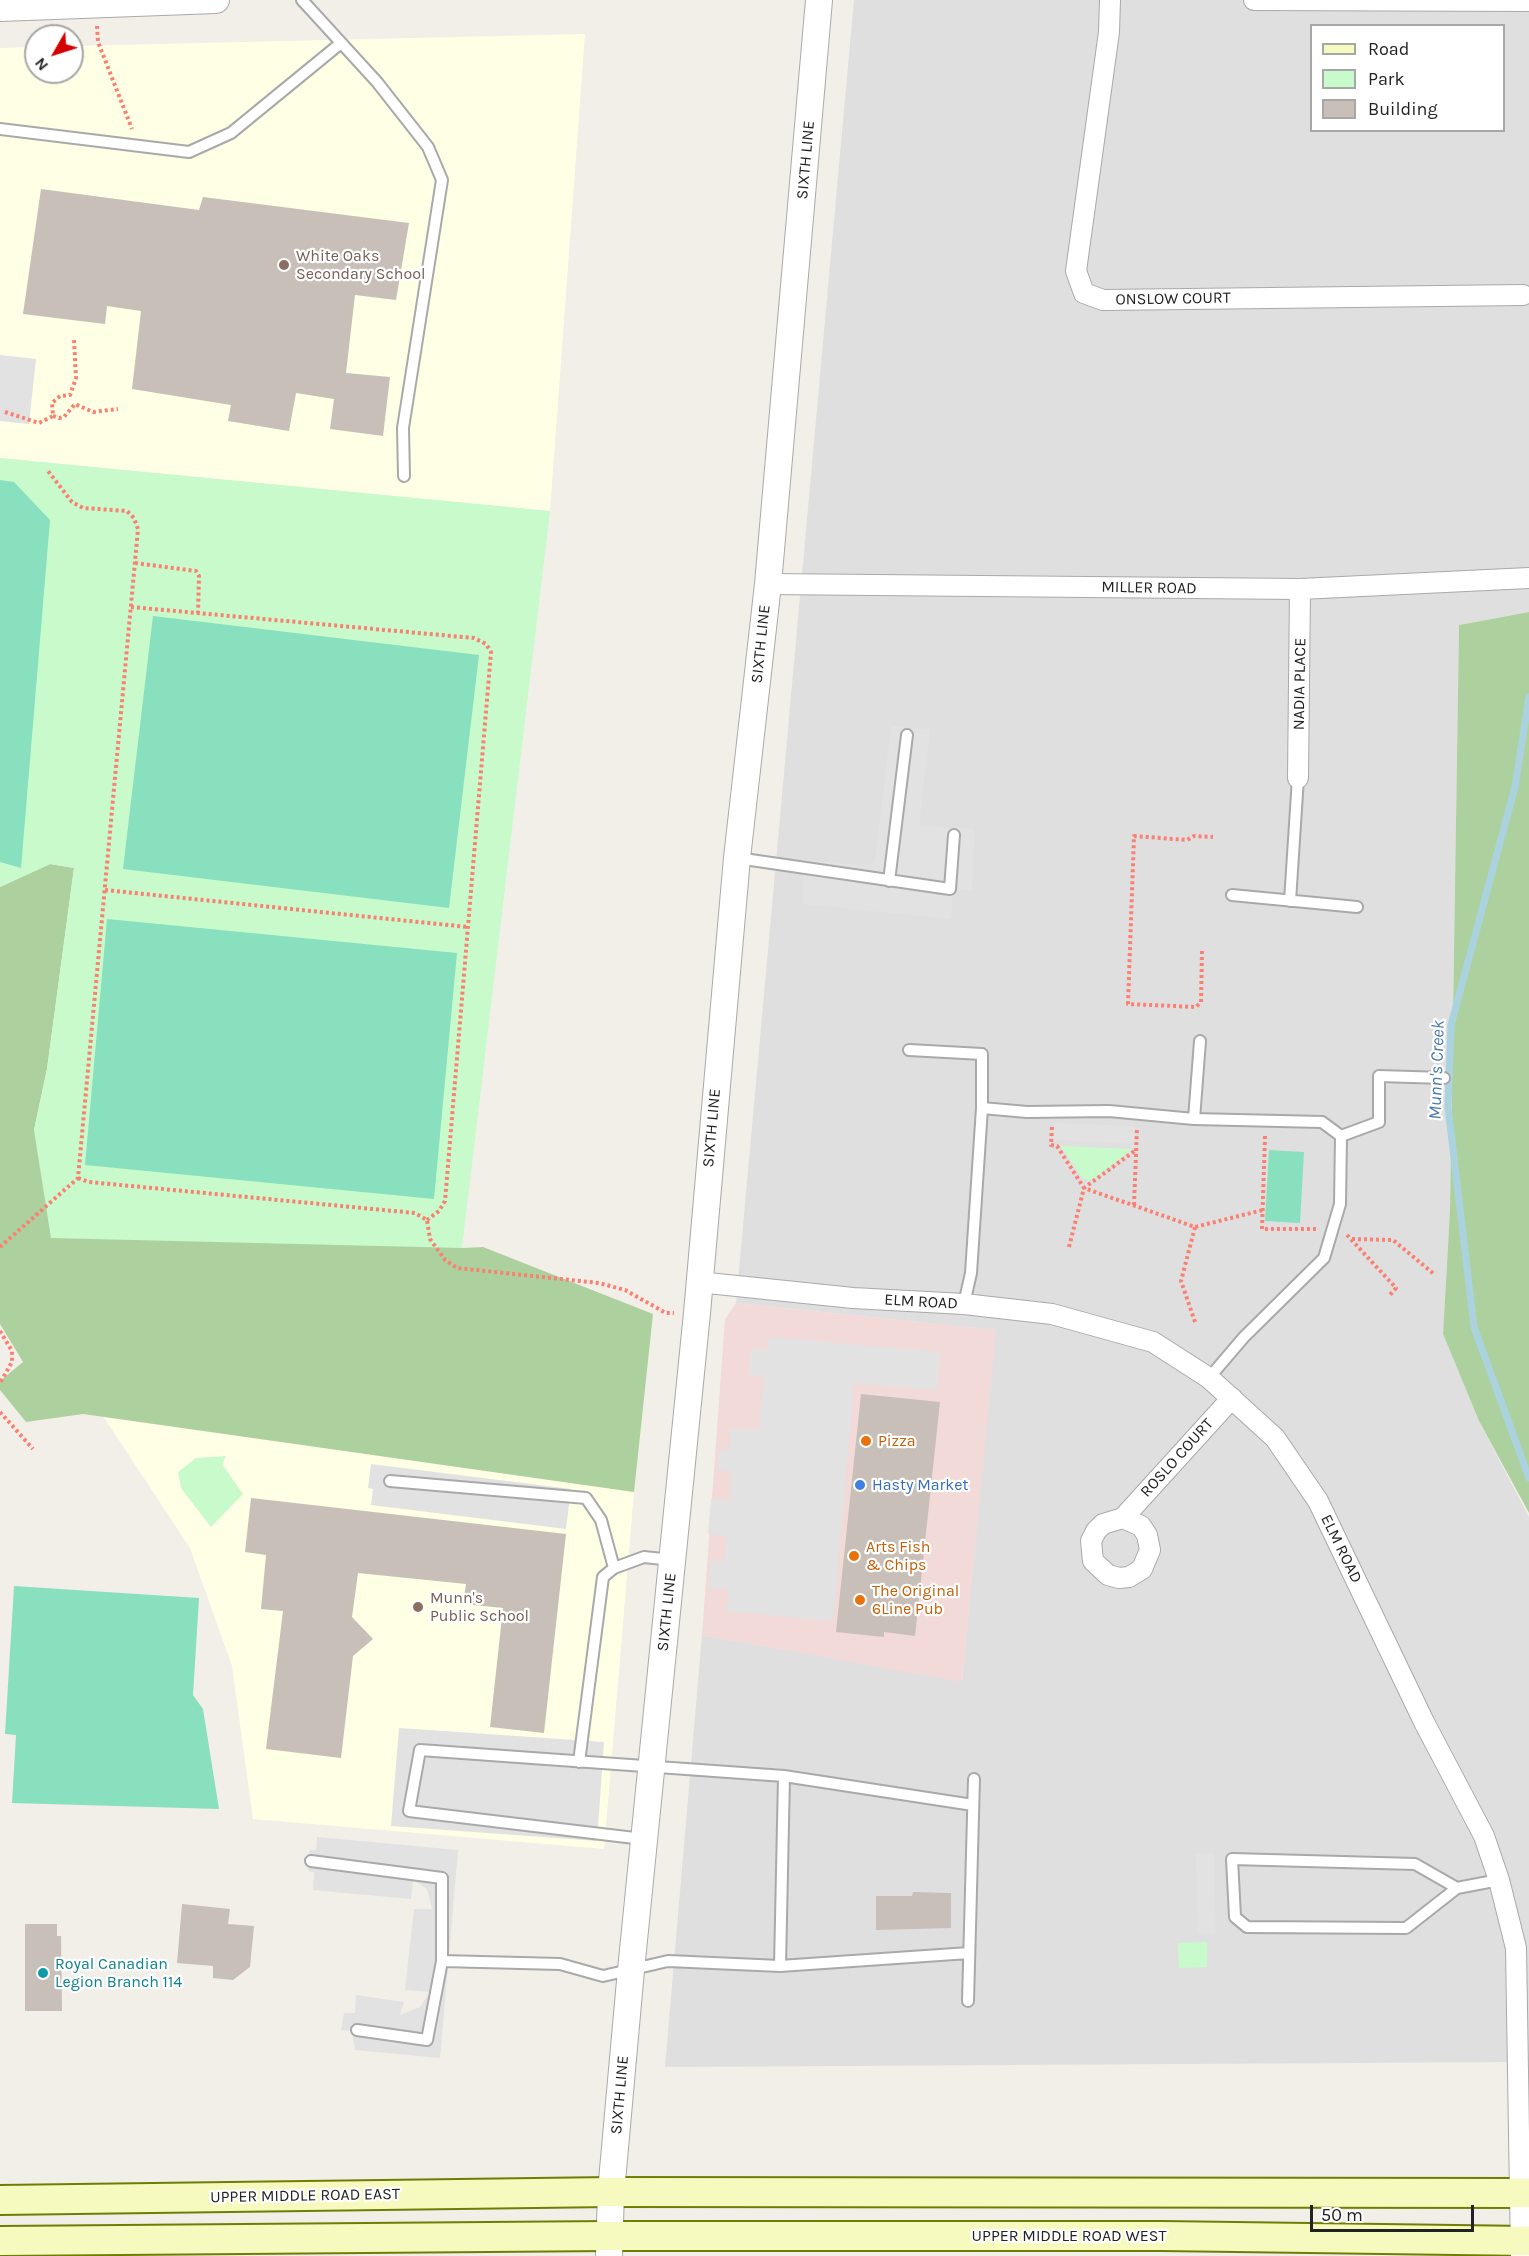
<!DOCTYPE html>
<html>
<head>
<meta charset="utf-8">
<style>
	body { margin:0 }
	#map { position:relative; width:1529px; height:2256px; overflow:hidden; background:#f2efe9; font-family:Karla,sans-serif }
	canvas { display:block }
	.legend { position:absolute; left:1310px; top:24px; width:195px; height:108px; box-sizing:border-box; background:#fff; border:2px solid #a7a7a7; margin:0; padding:8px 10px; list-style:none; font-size:18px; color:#222 }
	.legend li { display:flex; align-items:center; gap:12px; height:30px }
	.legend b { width:30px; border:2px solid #a7a7a7 }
	.north { position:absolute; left:24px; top:24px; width:60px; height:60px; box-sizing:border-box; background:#fff; border:2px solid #a7a7a7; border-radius:50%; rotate:231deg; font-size:16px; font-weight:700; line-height:24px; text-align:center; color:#222 }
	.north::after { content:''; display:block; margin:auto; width:21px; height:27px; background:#d40000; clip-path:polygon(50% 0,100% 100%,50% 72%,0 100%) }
	.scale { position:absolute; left:1310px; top:2205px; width:164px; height:27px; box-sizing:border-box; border:3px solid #222; border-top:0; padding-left:8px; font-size:18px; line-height:21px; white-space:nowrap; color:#222; -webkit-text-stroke:4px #fff; paint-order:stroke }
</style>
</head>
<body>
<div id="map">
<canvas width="1529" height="2256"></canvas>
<ul class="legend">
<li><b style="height:8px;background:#f7fabf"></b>Road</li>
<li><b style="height:16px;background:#c8facc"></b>Park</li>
<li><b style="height:16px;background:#c7bfb8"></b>Building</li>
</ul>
<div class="north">N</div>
<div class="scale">50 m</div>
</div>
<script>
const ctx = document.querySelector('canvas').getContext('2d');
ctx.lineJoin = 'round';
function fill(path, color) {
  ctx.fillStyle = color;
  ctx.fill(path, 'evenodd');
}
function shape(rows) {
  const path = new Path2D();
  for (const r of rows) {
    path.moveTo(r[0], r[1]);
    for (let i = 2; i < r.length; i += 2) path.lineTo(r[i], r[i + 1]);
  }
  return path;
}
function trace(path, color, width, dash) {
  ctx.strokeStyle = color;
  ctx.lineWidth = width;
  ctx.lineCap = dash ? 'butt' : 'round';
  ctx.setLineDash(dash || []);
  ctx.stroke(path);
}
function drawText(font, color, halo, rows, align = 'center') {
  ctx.font = font + ' Karla,sans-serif';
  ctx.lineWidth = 4.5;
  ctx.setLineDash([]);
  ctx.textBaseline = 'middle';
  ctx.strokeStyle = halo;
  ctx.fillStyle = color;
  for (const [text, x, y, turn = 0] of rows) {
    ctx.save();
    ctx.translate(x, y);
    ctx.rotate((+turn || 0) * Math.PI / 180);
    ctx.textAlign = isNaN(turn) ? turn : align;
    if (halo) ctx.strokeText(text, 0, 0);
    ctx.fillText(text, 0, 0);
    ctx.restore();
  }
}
const residential = shape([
	[854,0,1529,0,1529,612,1459,625,1450,1210,1443,1334,1479,1421,1529,1517,1529,2062,665,2067,702,1635,962,1681,995,1330,736,1303],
	[1312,26,1504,26,1504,130,1312,130]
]);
const commercial = shape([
	[736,1303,996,1330,962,1682,702,1635,725,1319]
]);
const education = shape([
	[585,34,550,511,0,458,0,48,36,47,36,72,72,72,72,46],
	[103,1416,634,1492,604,1849,253,1819,232,1666,190,1548]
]);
const forest = shape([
	[1529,612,1529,1513,1479,1421,1443,1334,1450,1210,1459,625],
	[50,864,74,868,47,1069,34,1130,462,1248,483,1247,653,1314,634,1492,83,1414,26,1422,0,1390,0,1381,23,1362,0,1324,0,887]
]);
const park = shape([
	[0,458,550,511,462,1248,51,1238,34,1130,47,1069,74,868,50,864,0,887],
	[1061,1146,1132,1149,1092,1181,1082,1178],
	[226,1456,222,1464,243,1494,211,1527,181,1488,178,1472,196,1458],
	[1207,1942,1207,1967,1179,1968,1178,1943]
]);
const pitch = shape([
	[0,480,14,482,50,520,21,868,0,862],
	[153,616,479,655,449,908,123,869],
	[107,919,457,953,434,1199,85,1165],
	[1269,1150,1304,1152,1300,1223,1265,1221],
	[14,1586,199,1598,193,1695,203,1709,219,1809,12,1803,16,1735,5,1734]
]);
const parking = shape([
	[0,355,36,359,29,424,0,421],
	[891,726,930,730,919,826,975,829,972,890,953,890,951,919,802,904,804,860,869,866,875,860],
	[1055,1123,1135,1126,1134,1143,1055,1140],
	[768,1337,940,1352,937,1390,854,1383,833,1621,726,1611,728,1590,708,1588,711,1560,725,1561,727,1536,708,1534,711,1499,729,1501,732,1472,717,1470,719,1450,729,1451,731,1428,759,1430,764,1377,749,1376,751,1348,767,1350],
	[371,1464,571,1489,566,1529,371,1505,373,1489,368,1488],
	[399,1728,604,1742,597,1841,391,1826],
	[317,1837,458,1850,440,2058,355,2050,352,2031,341,2030,344,2013,355,2013,356,1995,404,2002,400,2015,420,2007,430,1992,405,1990,414,1909,432,1909,427,1889,413,1880,411,1899,313,1890,314,1872,308,1871,310,1850,316,1850],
	[1214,1853,1215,1933,1198,1934,1196,1854]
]);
const stream = shape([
	[1529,697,1515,787,1451,1025,1448,1107,1474,1327,1529,1478]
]);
const building = shape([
	[41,189,199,210,203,197,409,223,396,300,355,295,346,373,390,377,383,436,330,429,334,399,296,393,289,431,228,421,231,405,132,389,141,311,107,306,105,324,23,314],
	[861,1394,940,1402,915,1636,884,1632,884,1637,836,1632],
	[251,1498,566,1534,544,1733,490,1727,503,1608,463,1604,466,1584,358,1573,352,1617,373,1639,353,1656,341,1758,266,1749,283,1611,261,1609,266,1555,245,1552],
	[913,1892,951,1893,951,1928,876,1930,876,1896,912,1896],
	[182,1904,230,1909,228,1924,254,1926,250,1967,233,1980,213,1978,213,1966,177,1963],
	[25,1924,57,1924,57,1936,61,1936,62,2011,25,2011]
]);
const path = shape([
	[97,26,98,42,132,129],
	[5,412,39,423,53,416,52,403,60,396,70,395,76,378,74,340],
	[53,416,59,418,64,417,75,404,93,412,118,409],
	[135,563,196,571,199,576,198,613],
	[131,607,474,638,486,644,491,652,445,1201,439,1211,427,1220],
	[105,890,468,927],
	[1202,951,1201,1002,1196,1007,1128,1004,1134,836,1187,840,1194,836,1213,837],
	[1052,1127,1051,1145,1057,1146,1084,1188,1195,1227,1263,1210],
	[1265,1136,1262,1229,1317,1229],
	[78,1178,89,1182,415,1213,427,1220,430,1239,445,1260,457,1268,599,1283,625,1290,666,1313,674,1313],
	[1134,1205,1137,1128],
	[1347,1235,1396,1288,1389,1296],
	[1352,1239,1393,1240,1434,1274],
	[0,1247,78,1178,138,529,134,518,127,511,83,508,72,502,48,471],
	[1069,1247,1084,1188,1136,1150],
	[1195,1322,1181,1281,1195,1227],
	[0,1331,12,1351,12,1362,0,1383],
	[0,1412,33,1449]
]);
const service = shape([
	[302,0,377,82,428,147,442,180,403,428,404,476],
	[0,129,189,152,231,133,341,43],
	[737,858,950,889,954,835],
	[889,881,907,735],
	[1232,895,1357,907],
	[1290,901,1298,778],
	[909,1050,982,1054,982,1108],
	[1194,1119,1200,1041],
	[1341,1136,1379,1122,1379,1076,1444,1078],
	[964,1304,971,1273,982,1108,1027,1112,1109,1111,1194,1119,1322,1122,1341,1136,1340,1204,1324,1258,1244,1337,1209,1378],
	[390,1481,586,1498,601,1520,614,1568],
	[579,1762,603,1577,614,1568,644,1557,672,1560],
	[643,1839,409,1811,420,1750,784,1776,973,1805],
	[311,1861,442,1878,442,1961,427,2040,357,2030],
	[1457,1888,1415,1864,1232,1859,1235,1917,1247,1927,1406,1928,1457,1888,1499,1880],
	[442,1961,560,1964,603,1976,668,1961,780,1966,969,1953],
	[780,1966,784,1776],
	[968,2001,974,1779]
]);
const minor = shape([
	[1110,0,1109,32,1076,271,1084,293,1103,300,1523,295],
	[1254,0,1529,1],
	[768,584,1300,589,1529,578],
	[1298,778,1300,589],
	[698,1282,853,1298,964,1304,1052,1314,1153,1342,1209,1378,1275,1438,1318,1501,1424,1722,1484,1836,1499,1880,1516,1948,1521,2256],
	[1123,1518,1141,1526,1147,1535,1150,1550,1142,1569,1129,1577,1119,1578,1108,1575,1093,1561,1091,1541,1096,1531,1103,1524,1123,1518,1232,1398]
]);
const tertiary = shape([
	[0,8,216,0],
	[609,2256,611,2192,631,1970,697,1313,737,858,768,584,819,0]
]);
const secondary = shape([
	[0,2200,611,2192,1529,2193],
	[0,2241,609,2236,1162,2236,1529,2241]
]);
const markers = [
	[284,265,6,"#8d6e63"],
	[866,1441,6,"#e8710a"],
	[860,1485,6,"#3f7fe0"],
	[854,1556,6,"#e8710a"],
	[860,1600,6,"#e8710a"],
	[418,1607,6,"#8d6e63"],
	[43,1973,6,"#0f9aa8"]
];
const streetNames = [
	["SIXTH LINE",806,160,-85],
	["ONSLOW COURT",1173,299,-1],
	["MILLER ROAD",1149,588,1],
	["SIXTH LINE",761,644,-84],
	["NADIA PLACE",1300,684,-89],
	["SIXTH LINE",712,1128,-85],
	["ELM ROAD",921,1302,3],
	["ROSLO COURT",1177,1458,-48],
	["ELM ROAD",1341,1549,64],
	["SIXTH LINE",667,1612,-84],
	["SIXTH LINE",620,2095,-85],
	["UPPER MIDDLE ROAD EAST",305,2196,-1],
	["UPPER MIDDLE ROAD WEST",1069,2236]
];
const educationNames = [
	["White Oaks",296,256],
	["Secondary School",296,274],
	["Munn's",430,1598],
	["Public School",430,1616]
];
const foodNames = [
	["Pizza",878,1441],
	["Arts Fish",866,1547],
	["& Chips",866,1565],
	["The Original",872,1591],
	["6Line Pub",872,1609]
];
const shopNames = [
	["Hasty Market",872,1485]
];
const cultureNames = [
	["Royal Canadian",55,1964],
	["Legion Branch 114",55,1982]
];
const waterNames = [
	["Munn's Creek",1437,1070,-88]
];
fill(residential, '#e0dfdf');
fill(commercial, '#f2dad9');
fill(education, '#ffffe5');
fill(forest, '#add19e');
fill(park, '#c8facc');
fill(pitch, '#88e0be');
fill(parking, '#e2e2e2');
trace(stream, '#aad3df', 7);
fill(building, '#c7bfb8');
trace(service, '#a9a9a9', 14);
trace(minor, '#a9a9a9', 22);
trace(tertiary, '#a9a9a9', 28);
trace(secondary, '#707d05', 32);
trace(path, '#fa8072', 4, [3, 3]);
trace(service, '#fff', 10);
trace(minor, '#fff', 20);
trace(tertiary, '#fff', 26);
trace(secondary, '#f7fabf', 28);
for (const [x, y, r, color] of markers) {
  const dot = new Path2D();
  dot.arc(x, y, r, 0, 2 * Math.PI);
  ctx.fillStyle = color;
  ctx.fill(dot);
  trace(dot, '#fff', 2);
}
drawText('16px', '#222', '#fff', streetNames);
drawText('16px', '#785e54', '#fff', educationNames, 'left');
drawText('16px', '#c56008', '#fff', foodNames, 'left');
drawText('16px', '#366cbe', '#fff', shopNames, 'left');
drawText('16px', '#0d838f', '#fff', cultureNames, 'left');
drawText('italic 18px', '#4a7aab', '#fff', waterNames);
</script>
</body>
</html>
